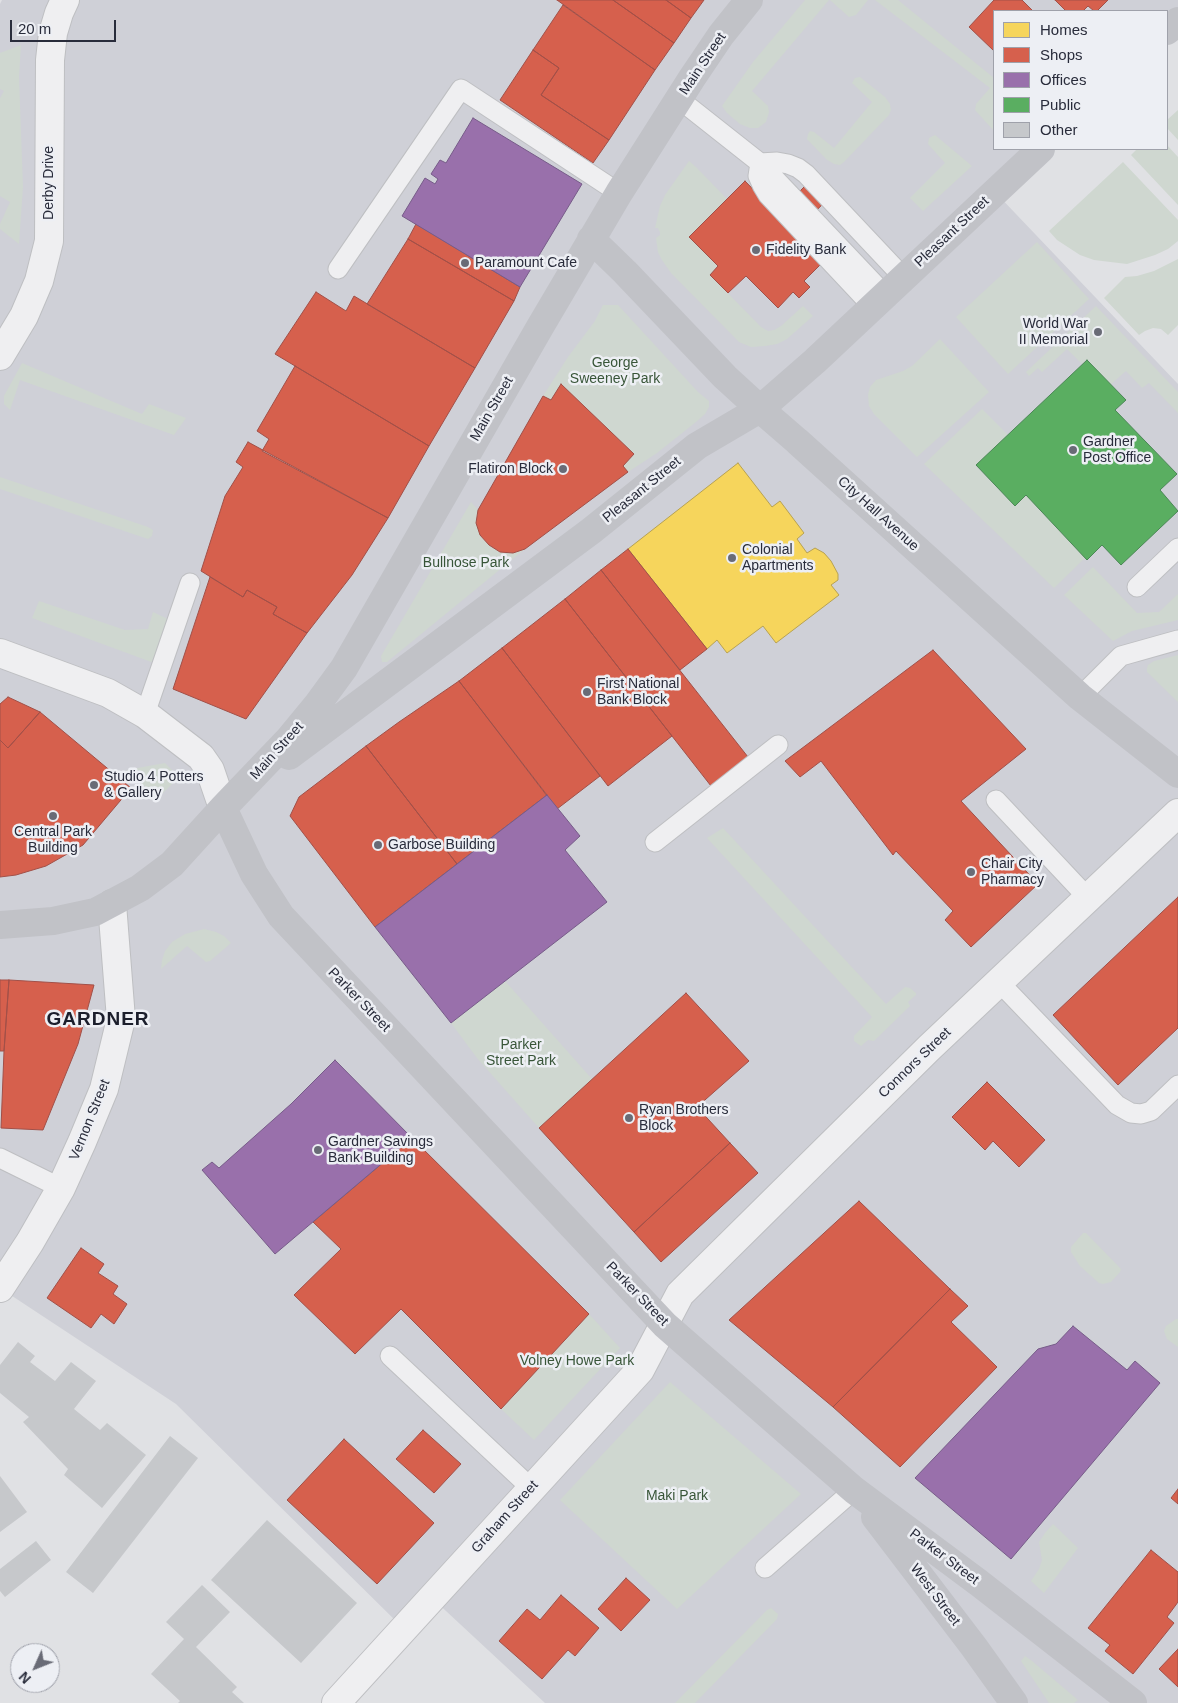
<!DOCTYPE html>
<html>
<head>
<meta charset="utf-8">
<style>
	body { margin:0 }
	#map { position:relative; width:1178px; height:1703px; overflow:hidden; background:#e0e1e4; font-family:Helvetica,sans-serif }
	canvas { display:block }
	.legend { position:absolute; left:993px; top:10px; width:175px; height:140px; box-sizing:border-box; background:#edeff4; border:1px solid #9fa1aa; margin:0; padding:6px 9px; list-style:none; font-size:15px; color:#292c3b }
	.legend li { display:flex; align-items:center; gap:10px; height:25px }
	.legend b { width:25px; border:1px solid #9fa1aa }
	.north { position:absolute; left:10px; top:1643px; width:50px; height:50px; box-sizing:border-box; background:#edeff4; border:1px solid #9fa1aa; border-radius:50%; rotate:226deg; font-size:14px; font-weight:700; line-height:20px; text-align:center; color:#292c3b }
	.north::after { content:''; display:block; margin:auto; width:18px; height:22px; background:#696b76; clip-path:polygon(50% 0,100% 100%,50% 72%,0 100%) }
	.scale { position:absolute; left:10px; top:20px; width:106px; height:22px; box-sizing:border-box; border:2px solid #292c3b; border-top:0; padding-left:6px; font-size:15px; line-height:18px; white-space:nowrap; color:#292c3b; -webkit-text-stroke:4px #edeff4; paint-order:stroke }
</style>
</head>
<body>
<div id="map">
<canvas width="1178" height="1703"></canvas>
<ul class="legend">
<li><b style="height:14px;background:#f6d55c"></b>Homes</li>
<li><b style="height:14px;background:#d6604d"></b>Shops</li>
<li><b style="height:14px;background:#9970ab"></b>Offices</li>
<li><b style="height:14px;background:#5aae61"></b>Public</li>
<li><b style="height:14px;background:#c6c8cb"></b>Other</li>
</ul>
<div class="north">N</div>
<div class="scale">20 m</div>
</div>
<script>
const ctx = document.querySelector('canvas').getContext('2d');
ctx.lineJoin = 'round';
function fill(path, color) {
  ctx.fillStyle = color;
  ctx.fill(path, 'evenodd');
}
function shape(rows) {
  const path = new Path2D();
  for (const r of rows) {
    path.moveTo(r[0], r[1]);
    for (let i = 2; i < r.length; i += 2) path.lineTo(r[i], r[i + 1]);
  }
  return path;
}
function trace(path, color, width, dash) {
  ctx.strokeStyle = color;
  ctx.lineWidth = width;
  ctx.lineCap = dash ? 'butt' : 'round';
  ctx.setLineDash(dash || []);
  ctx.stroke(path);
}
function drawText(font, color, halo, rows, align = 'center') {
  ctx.font = font + ' Helvetica,sans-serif';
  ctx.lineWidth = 5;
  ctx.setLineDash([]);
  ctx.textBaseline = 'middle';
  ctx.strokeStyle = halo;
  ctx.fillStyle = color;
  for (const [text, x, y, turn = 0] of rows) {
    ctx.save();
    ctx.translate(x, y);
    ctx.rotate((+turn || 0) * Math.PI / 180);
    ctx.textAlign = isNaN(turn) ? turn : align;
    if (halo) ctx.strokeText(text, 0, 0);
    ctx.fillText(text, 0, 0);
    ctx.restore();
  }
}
const built = shape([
	[2,0,1178,0,1178,21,1167,31,1167,11,994,11,994,149,1041,149,995,192,1178,384,1178,1703,545,1703,432,1598,403,1628,176,1404,0,1288,0,4]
]);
const green = shape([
	[805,0,829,0,752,91,768,106,769,112,766,122,758,128,750,128,740,124,727,113,722,106,753,62],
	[830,0,868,0,856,15,849,17],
	[875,0,898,0,994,78,994,131,975,110,976,104,990,88],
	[21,45,19,77,23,187,19,244,0,229,0,224,10,202,0,196,0,98,4,91,0,89,0,53],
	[860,77,885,97,890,104,891,110,889,115,844,162,840,165,834,164,826,159,807,139,808,134,810,131,814,132,834,148,872,102,852,83,855,78],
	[1178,110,1178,140,1167,128,1167,120],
	[935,135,972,166,923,211,910,198,945,163,928,144,929,138],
	[1167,145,1178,157,1178,205,1131,155,1137,149,1167,149],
	[689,161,696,167,727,199,718,266,710,275,761,327,768,331,774,330,781,326,803,306,813,316,787,339,777,344,765,346,751,347,739,342,671,273,662,260,658,252,656,238,660,235,660,232,658,228,655,228,660,206,665,195],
	[1123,162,1178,220,1178,241,1168,249,1155,255,1127,264,1094,260,1080,255,1057,240,1049,231],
	[1037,242,1089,299,1008,374,956,317],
	[1178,259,1178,325,1168,335,1161,329,1153,328,1145,331,1139,335,1104,298,1125,277,1137,276,1154,271],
	[603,305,618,305,698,392,709,401,709,407,705,414,696,422,657,453,628,472,623,466,634,454,561,384,551,400,543,396,568,357,595,321],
	[1096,306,1178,392,1178,413,1149,383,1142,388,1126,371,1110,385,1087,360,1082,364,1067,349,1042,372,1038,368,1029,376,1026,372],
	[940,339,989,392,917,457,874,414,869,406,868,395,870,387,876,380,903,371,912,366],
	[22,363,142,414,149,404,186,418,174,435,20,380,10,410,4,404,4,396],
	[982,409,1008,435,976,466,1015,506,1026,495,1085,558,1054,588,924,464],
	[0,477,148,527,153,530,152,536,148,539,0,489],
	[471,502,478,510,480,535,489,545,500,552,513,553,525,549,387,662,382,662,381,656],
	[1093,567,1137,613,1159,612,1178,594,1178,620,1132,631,1113,641,1064,595],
	[39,601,125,630,148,629,153,612,170,620,154,663,32,618],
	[1178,655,1178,702,1147,672,1147,668,1148,665,1154,661],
	[165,763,179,777,158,798,126,770],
	[723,828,886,1004,905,987,910,988,916,993,916,995,908,1002,910,1006,876,1039,874,1041,868,1040,861,1046,854,1041,854,1036,872,1017,707,838],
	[204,929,216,932,224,936,231,943,210,961,206,962,187,946,161,969,162,960,165,951,172,942,185,934],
	[505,981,592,1079,539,1128,477,1058,451,1023],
	[1083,1233,1086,1233,1121,1269,1120,1272,1111,1282,1103,1284,1099,1283,1080,1266,1071,1252,1071,1247],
	[589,1314,620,1348,534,1440,501,1409],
	[1176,1319,1178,1319,1178,1347,1167,1339,1164,1331,1166,1326],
	[670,1382,801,1494,677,1609,560,1500],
	[1053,1524,1078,1548,1044,1593,1031,1581,1039,1569,1042,1560,1039,1542,1045,1533],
	[771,1608,778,1614,777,1619,695,1703,675,1703,767,1610],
	[1025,1656,1032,1661,1078,1700,1074,1703,1049,1703,1021,1661]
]);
const homes = shape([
	[738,463,772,507,780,501,804,533,797,539,807,553,815,548,824,553,831,561,838,574,838,580,831,585,839,595,776,643,763,626,727,653,717,640,707,649,628,549,738,463]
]);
const shops = shape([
	[557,0,613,0,674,43,655,70,557,0],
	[613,0,666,0,691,18,674,43,613,0],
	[666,0,704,0,691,18,666,0],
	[994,0,1022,0,1033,11,994,11,994,51,969,27,994,0],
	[1055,0,1108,0,1097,11,1094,11,1088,6,1083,11,1066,11,1055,0],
	[563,5,655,70,609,140,541,95,559,68,533,50,563,5],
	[533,50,559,68,541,95,609,140,593,163,500,100,533,50],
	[745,181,777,214,809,182,826,201,792,234,822,263,804,281,810,287,799,298,793,292,778,308,746,276,728,293,710,275,718,266,689,237,745,181],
	[416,224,520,287,514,301,408,239,416,224],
	[408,239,514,301,475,368,367,304,408,239],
	[316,292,346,311,354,296,475,368,429,446,275,354,316,292],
	[295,366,429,446,388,518,262,451,269,439,257,431,295,366],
	[561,384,634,454,623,466,628,472,525,549,513,553,500,552,489,545,480,535,476,523,478,510,543,396,551,400,561,384],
	[248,442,388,518,352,575,307,633,273,614,277,607,247,590,243,597,201,571,225,496,243,467,236,462,248,442],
	[628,549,707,649,680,670,601,570,628,549],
	[601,570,748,757,711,786,565,599,601,570],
	[210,577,243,597,247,590,277,607,273,614,307,633,246,719,173,689,210,577],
	[565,599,672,736,608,786,502,648,565,599],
	[502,648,600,776,557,809,459,681,502,648],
	[933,650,1026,749,961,801,1038,884,971,947,945,920,953,911,896,851,893,855,821,761,800,777,785,761,933,650],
	[459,681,547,795,457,864,366,746,399,722,459,681],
	[8,697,40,712,8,748,0,740,0,704,8,697],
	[40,712,131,788,83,845,46,866,16,875,0,877,0,740,8,748,40,712],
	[366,746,457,864,375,927,290,816,299,797,366,746],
	[1178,897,1178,1028,1118,1085,1053,1015,1178,897],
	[0,980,9,980,4,1051,0,1051,0,980],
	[9,980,94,985,78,1044,43,1130,1,1128,4,1051,9,980],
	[686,993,749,1061,697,1107,730,1143,634,1232,539,1128,686,993],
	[987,1082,1045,1140,1019,1167,993,1141,985,1150,952,1117,987,1082],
	[412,1138,589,1314,501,1409,401,1309,355,1354,294,1295,341,1249,313,1222,412,1138],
	[730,1143,758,1173,661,1262,634,1232,730,1143],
	[859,1201,950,1289,833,1407,729,1320,859,1201],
	[81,1248,104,1264,98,1273,118,1286,113,1294,127,1304,114,1324,101,1314,91,1328,47,1298,81,1248],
	[950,1289,968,1306,951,1322,997,1367,900,1467,833,1407,950,1289],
	[423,1430,461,1464,434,1493,396,1459,423,1430],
	[344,1439,434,1523,377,1584,287,1500,344,1439],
	[1178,1489,1178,1504,1171,1498,1178,1489],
	[1151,1550,1178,1572,1178,1602,1167,1617,1174,1623,1133,1674,1105,1651,1110,1645,1088,1628,1151,1550],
	[626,1578,650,1600,621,1631,598,1609,626,1578],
	[561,1595,599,1628,575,1656,568,1650,542,1679,499,1641,527,1609,540,1620,561,1595],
	[1178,1649,1178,1687,1159,1669,1178,1649]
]);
const offices = shape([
	[473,118,582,184,520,287,402,216,425,178,435,184,438,179,431,174,440,160,446,163,473,118],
	[547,795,580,836,565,850,607,902,451,1023,375,927,547,795],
	[335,1060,412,1138,275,1254,202,1170,212,1162,219,1168,291,1104,335,1060],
	[1073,1326,1127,1370,1135,1361,1160,1383,1011,1559,915,1478,1038,1349,1056,1344,1073,1326]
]);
const public = shape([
	[1087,360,1126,400,1115,410,1177,474,1160,490,1178,511,1121,565,1102,545,1087,560,1026,495,1015,506,976,465,1087,360]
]);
const building = shape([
	[18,1342,35,1356,30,1362,55,1381,71,1362,96,1381,74,1409,100,1430,107,1423,146,1455,102,1508,64,1475,68,1469,23,1422,29,1417,0,1393,0,1365],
	[170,1436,198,1458,93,1593,66,1572],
	[0,1476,27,1512,0,1532],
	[267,1520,357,1603,301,1663,211,1580],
	[36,1541,51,1560,5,1597,0,1591,0,1569],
	[202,1585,230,1612,196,1647,237,1687,232,1692,244,1703,178,1703,180,1701,151,1674,184,1639,166,1622]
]);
const lane = shape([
	[679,99,760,163,885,295],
	[760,163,777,162,788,164,798,168,806,174,904,278],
	[760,163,758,176,762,185,768,195,873,307],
	[338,269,461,89,619,193],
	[1137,587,1178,548],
	[1080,697,1121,656,1178,640],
	[145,714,190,583],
	[996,800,1088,898],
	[655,842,778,745],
	[999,982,1117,1105,1131,1113,1141,1114,1151,1111,1178,1085],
	[0,1158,61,1188],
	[390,1356,531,1488],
	[765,1568,854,1490]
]);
const street = shape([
	[0,356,24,316,39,281,49,241,50,60,53,33,59,13,65,0],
	[0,653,108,693,145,714,201,757,210,770,223,808],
	[0,1288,30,1242,61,1188,82,1142,104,1089,121,1019,112,904],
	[336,1703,640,1370,680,1294,929,1048,1178,813]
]);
const secondary = shape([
	[1167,31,1178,21],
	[591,239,625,272,725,377,760,409,797,441,1080,697,1178,774],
	[289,756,591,531,697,446,760,409,815,361,1041,149],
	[223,808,254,874,281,916,665,1325,854,1490,979,1583,1133,1703],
	[0,925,53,921,95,912,140,888,172,864,223,808,289,739,317,705,344,668,540,327,619,193,692,78,721,35,749,0],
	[875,1517,974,1647,1014,1703]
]);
const markers = [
	[756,250,5,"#696b76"],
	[465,263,5,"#696b76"],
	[1098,332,5,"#696b76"],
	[1073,450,5,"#696b76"],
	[563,469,5,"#696b76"],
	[732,558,5,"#696b76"],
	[587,692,5,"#696b76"],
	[94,785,5,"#696b76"],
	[53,816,5,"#696b76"],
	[378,845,5,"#696b76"],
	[971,872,5,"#696b76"],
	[629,1118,5,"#696b76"],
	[318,1150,5,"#696b76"]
];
const streetNames = [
	["Main Street",703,64,-56],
	["Derby Drive",49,183,-90],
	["Pleasant Street",952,232,-43],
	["Main Street",492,409,-60],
	["Pleasant Street",642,490,-39],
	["City Hall Avenue",878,514,42],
	["Main Street",277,751,-48],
	["Parker Street",359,1000,46],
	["Connors Street",915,1063,-44],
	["Vernon Street",90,1120,-68],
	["Parker Street",637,1294,46],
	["Graham Street",505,1517,-48],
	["Parker Street",944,1557,37],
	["West Street",935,1595,53]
];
const poiNames = [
	["Fidelity Bank",766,250],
	["Paramount Cafe",475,263],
	["World War",1088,324,"right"],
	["II Memorial",1088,340,"right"],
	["Gardner",1083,442],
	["Post Office",1083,458],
	["Flatiron Block",553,469,"right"],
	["Colonial",742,550],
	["Apartments",742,566],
	["First National",597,684],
	["Bank Block",597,700],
	["Studio 4 Potters",104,777],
	["& Gallery",104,793],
	["Central Park",53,832,"center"],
	["Building",53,848,"center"],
	["Garbose Building",388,845],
	["Chair City",981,864],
	["Pharmacy",981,880],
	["Ryan Brothers",639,1110],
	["Block",639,1126],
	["Gardner Savings",328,1142],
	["Bank Building",328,1158]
];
const parkNames = [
	["George",615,363],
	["Sweeney Park",615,379],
	["Bullnose Park",466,563],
	["Parker",521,1045],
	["Street Park",521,1061],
	["Volney Howe Park",577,1361],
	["Maki Park",677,1496]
];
const districtNames = [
	["GARDNER",98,1020]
];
fill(built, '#cfd0d7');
fill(green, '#cfd7d0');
fill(homes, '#f6d55c');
trace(homes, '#b8a252', 1);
fill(shops, '#d6604d');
trace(shops, '#a25048', 1);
fill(offices, '#9970ab');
trace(offices, '#775c89', 1);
fill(public, '#5aae61');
trace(public, '#4b8756', 1);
fill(building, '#c6c8cb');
trace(lane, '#bebfc2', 21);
trace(street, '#bebfc2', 30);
trace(lane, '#efeff1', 19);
trace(street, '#efeff1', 28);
trace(secondary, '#c1c2c7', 28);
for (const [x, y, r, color] of markers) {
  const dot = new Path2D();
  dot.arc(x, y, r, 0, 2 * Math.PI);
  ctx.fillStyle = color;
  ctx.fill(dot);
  trace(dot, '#edeff4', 2);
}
drawText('14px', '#292c3b', '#edeff4', streetNames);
drawText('14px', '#292c3b', '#edeff4', poiNames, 'left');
drawText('14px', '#385538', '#edeff4', parkNames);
ctx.letterSpacing = '1px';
drawText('bold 19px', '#1b1e2c', '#edeff4', districtNames);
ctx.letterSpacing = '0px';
</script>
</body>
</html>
